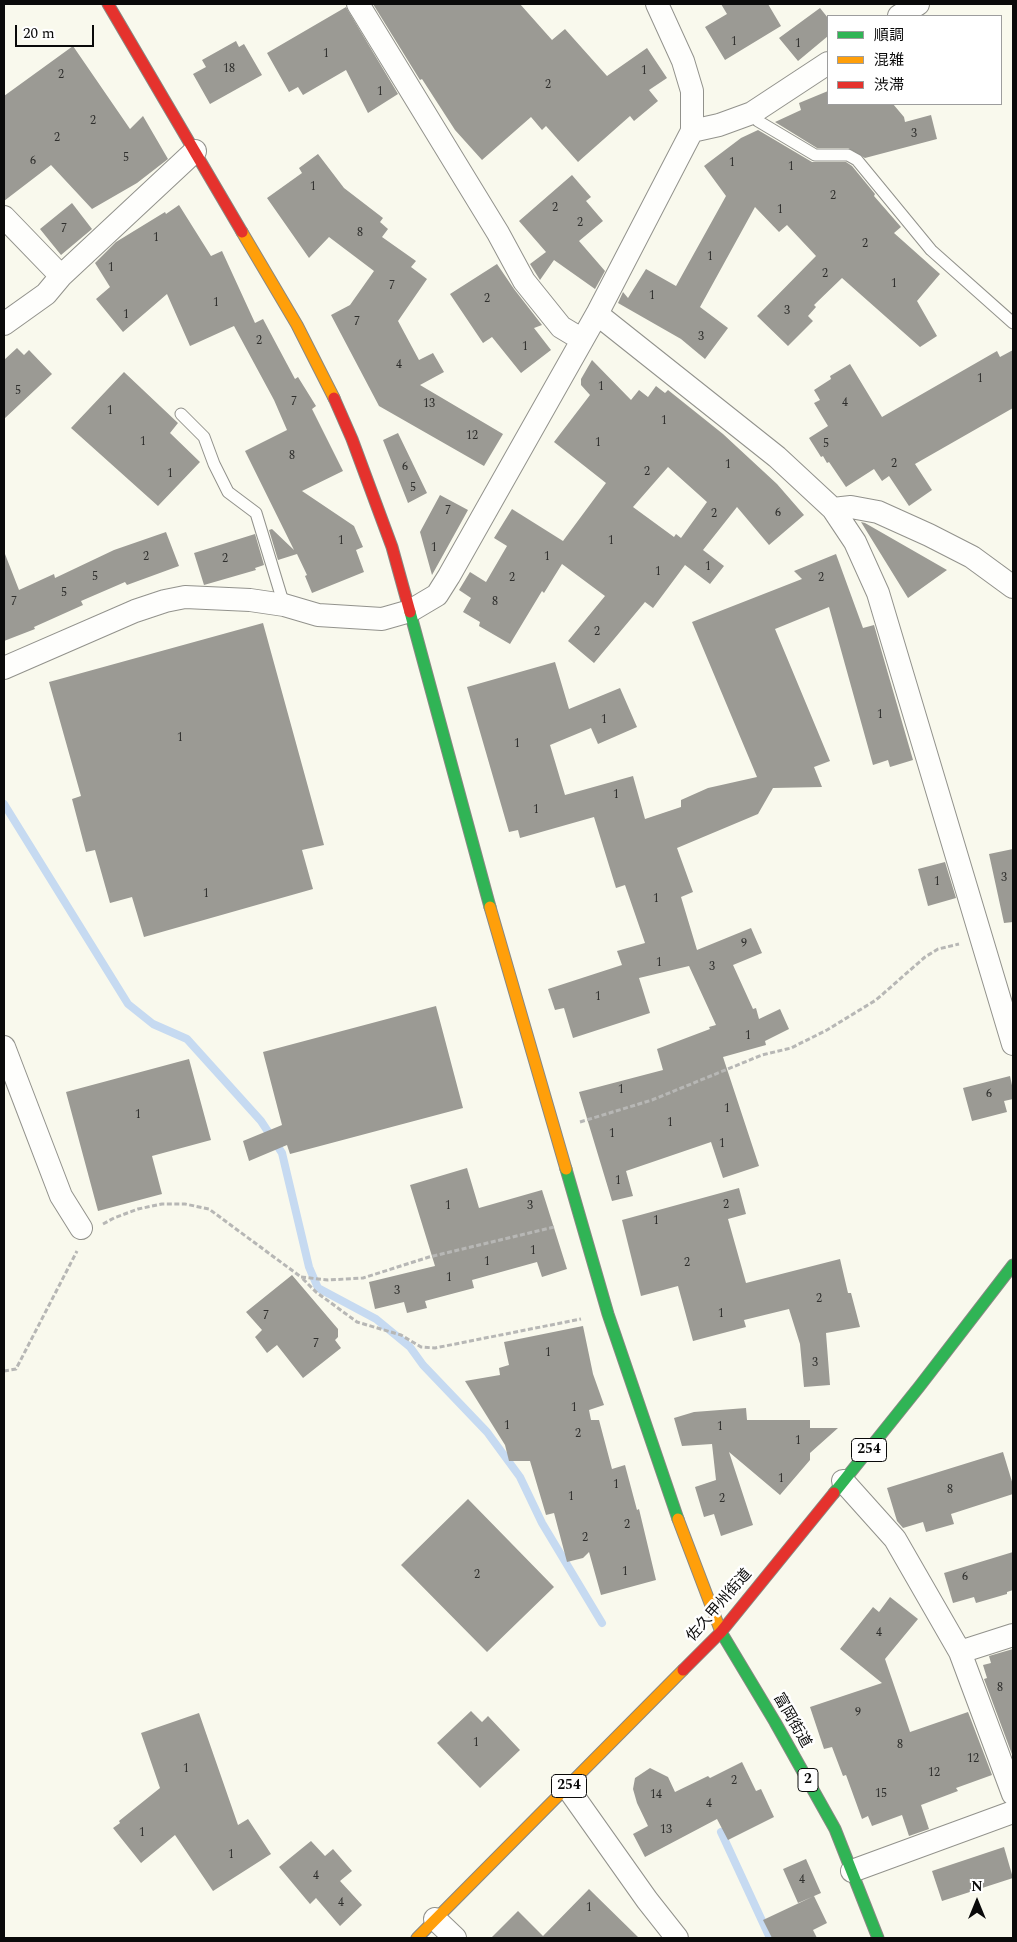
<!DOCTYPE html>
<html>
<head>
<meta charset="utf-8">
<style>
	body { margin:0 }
	#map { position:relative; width:1017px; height:1942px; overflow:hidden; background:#f9f9ed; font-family:Spectral,"Noto Sans JP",serif }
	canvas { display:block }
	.frame { position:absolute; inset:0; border:5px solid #0a0a0a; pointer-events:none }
	.legend { position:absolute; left:827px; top:15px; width:175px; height:90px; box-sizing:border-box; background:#fff; border:1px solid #9d9d9d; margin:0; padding:6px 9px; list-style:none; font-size:15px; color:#0a0a0a }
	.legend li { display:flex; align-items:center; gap:10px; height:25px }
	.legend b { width:25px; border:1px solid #9d9d9d }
	.north { position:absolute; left:952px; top:1877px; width:50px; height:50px; -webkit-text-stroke:4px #fff; paint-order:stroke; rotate:0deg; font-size:14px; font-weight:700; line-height:20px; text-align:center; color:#0a0a0a }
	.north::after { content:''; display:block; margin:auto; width:18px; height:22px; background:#0a0a0a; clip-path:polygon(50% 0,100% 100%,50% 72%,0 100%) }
	.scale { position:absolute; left:15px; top:25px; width:79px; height:22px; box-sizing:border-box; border:2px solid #0a0a0a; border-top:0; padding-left:6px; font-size:15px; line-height:18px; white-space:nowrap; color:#0a0a0a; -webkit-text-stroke:4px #fff; paint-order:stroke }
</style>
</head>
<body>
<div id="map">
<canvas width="1017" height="1942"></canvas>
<div class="frame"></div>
<ul class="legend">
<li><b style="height:6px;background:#30b455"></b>順調</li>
<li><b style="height:6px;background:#ff9f0a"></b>混雑</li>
<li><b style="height:6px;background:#e5322d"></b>渋滞</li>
</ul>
<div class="north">N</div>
<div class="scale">20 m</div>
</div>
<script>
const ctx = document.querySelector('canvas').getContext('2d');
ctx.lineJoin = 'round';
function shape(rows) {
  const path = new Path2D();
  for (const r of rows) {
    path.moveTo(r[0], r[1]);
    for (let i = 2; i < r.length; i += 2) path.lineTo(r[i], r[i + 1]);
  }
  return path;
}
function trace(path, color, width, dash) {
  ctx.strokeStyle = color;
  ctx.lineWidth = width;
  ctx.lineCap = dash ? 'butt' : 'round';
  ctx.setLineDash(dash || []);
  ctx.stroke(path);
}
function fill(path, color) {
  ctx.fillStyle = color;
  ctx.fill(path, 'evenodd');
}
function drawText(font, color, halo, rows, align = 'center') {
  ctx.font = font + ' Spectral,"Noto Sans JP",serif';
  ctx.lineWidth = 5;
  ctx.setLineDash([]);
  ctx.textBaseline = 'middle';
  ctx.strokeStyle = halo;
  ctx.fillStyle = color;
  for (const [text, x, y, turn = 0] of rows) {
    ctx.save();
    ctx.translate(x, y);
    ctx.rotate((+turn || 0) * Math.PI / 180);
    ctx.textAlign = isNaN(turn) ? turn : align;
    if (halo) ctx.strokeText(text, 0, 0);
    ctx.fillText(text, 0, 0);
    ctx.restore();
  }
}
const stream = shape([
	[4,804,128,1004,153,1024,187,1039,261,1121,282,1153,309,1267,318,1288,376,1319,410,1347,423,1365,487,1432,520,1477,542,1523,602,1623],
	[721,1832,770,1938]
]);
const building = shape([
	[373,4,520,4,552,40,565,29,607,76,647,48,667,78,649,90,658,101,634,121,630,116,578,162,546,126,542,130,531,117,482,160,455,130,422,79,420,80],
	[721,4,768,4,781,26,725,60,705,27,727,14],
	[346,7,398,94,368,113,346,70,303,95,298,87,289,92,267,53],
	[820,8,828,18,828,36,798,61,779,38],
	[236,41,239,47,244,44,262,75,210,104,193,74,206,67,202,60],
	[73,46,130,129,143,116,168,159,137,183,92,209,51,165,4,201,4,96],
	[828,91,828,104,893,104,904,117,905,122,931,115,937,139,865,158,848,148,817,148,775,122,801,110,799,103],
	[758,130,812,162,846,162,852,166,875,194,874,196,901,227,894,233,940,274,917,301,937,336,920,347,842,278,814,305,816,307,808,316,813,321,788,346,757,316,816,256,787,225,779,232,755,207,700,307,728,328,705,359,681,339,618,303,623,292,628,298,646,269,676,286,726,196,704,166,741,138],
	[318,154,344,188,383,218,380,222,388,229,382,237,416,261,411,267,427,279,398,321,419,360,433,353,444,372,420,385,503,434,484,466,379,406,331,315,350,305,374,271,329,237,309,258,267,198,302,173,299,168],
	[572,175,591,197,586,201,603,221,579,241,605,271,595,289,554,260,540,280,530,264,546,252,519,221],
	[72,203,92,229,61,255,40,229],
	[179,205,211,256,222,251,255,323,263,319,295,379,298,377,316,406,312,409,343,471,302,491,354,526,363,547,356,550,364,572,312,593,305,576,307,575,297,554,278,560,269,530,272,529,294,550,245,451,287,430,274,400,234,326,190,346,167,294,123,332,96,299,110,287,95,263,116,242,165,212,166,214],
	[497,264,514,289,542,325,534,328,551,350,521,373,492,337,483,343,450,294],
	[17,348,24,355,29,350,52,374,4,419,4,360],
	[1013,350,1013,408,915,464,932,490,909,506,889,476,882,481,874,469,846,487,829,462,827,463,823,456,821,457,809,438,828,426,814,403,820,400,814,390,831,379,830,376,850,364,882,417,997,351,1000,357],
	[592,360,631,400,639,390,648,397,656,386,665,393,668,390,723,434,777,484,804,515,769,545,737,507,703,550,724,566,710,584,685,565,653,608,645,602,594,663,568,641,605,596,562,564,544,593,542,591,510,644,479,626,480,622,463,612,471,598,459,590,470,572,486,582,507,546,494,538,512,509,563,541,606,483,554,442,590,395,581,385,581,379],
	[668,467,707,502,681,538,676,534,674,537,633,507],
	[124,372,178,423,170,433,200,462,158,506,71,428],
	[398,433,427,493,408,503,383,440],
	[440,495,468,510,432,575,420,532],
	[861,522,865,523,947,570,908,598],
	[166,532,179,566,127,585,125,582,81,601,83,605,34,627,35,629,4,641,4,554,5,554,19,590,54,574,55,578,114,550],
	[255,534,264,565,255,568,256,570,204,585,194,553],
	[836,554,863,628,874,625,913,760,890,767,888,760,873,765,829,607,775,629,830,761,814,767,822,787,773,788,758,814,677,848,693,892,681,897,697,950,751,928,762,953,733,965,753,1009,756,1008,759,1019,780,1009,789,1029,765,1041,766,1045,723,1057,759,1166,723,1178,711,1142,626,1171,633,1196,612,1201,579,1092,663,1070,657,1049,710,1029,709,1027,716,1025,689,966,639,978,650,1013,573,1038,564,1008,555,1010,548,989,622,965,617,951,645,943,625,885,616,888,594,817,520,838,518,830,509,832,467,687,555,662,569,709,620,688,637,727,598,744,591,728,550,745,565,795,633,776,645,819,681,807,681,800,708,788,757,777,692,622,802,579,794,571],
	[263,623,324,845,302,850,313,889,144,937,132,897,110,903,95,850,86,852,72,799,81,796,49,682],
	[1013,849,1013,922,1004,923,989,854],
	[945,862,956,898,928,906,918,869],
	[436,1006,463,1108,290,1154,287,1145,249,1161,243,1141,282,1125,263,1052],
	[189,1059,211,1140,152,1156,162,1194,98,1211,66,1092],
	[1010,1076,1013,1090,1013,1099,1004,1101,1007,1112,972,1121,963,1088],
	[467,1168,479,1208,542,1190,567,1269,542,1277,537,1262,472,1280,474,1288,425,1301,427,1308,407,1313,404,1302,375,1309,369,1282,435,1266,410,1185],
	[739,1188,746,1214,728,1219,746,1283,840,1259,848,1293,851,1293,860,1327,826,1333,830,1385,804,1387,800,1344,789,1309,744,1320,746,1327,693,1341,678,1286,641,1296,622,1220],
	[292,1275,338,1329,338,1337,335,1340,341,1348,303,1378,277,1345,267,1353,255,1337,262,1330,246,1312],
	[583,1326,593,1374,604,1405,589,1410,591,1420,599,1420,612,1469,625,1465,637,1510,639,1509,656,1580,601,1595,589,1552,583,1558,567,1562,554,1513,546,1515,530,1461,509,1461,505,1445,465,1381,500,1375,499,1368,509,1365,504,1342],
	[746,1408,747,1420,810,1420,810,1428,838,1428,810,1453,810,1460,780,1495,729,1452,753,1525,721,1536,714,1514,704,1517,695,1487,716,1480,712,1444,682,1446,674,1418,694,1412],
	[1003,1452,1013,1485,1013,1494,951,1514,954,1524,926,1532,923,1522,903,1528,897,1521,887,1488],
	[468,1499,554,1587,487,1652,401,1565],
	[1013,1552,1013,1590,1007,1592,1007,1594,976,1603,974,1597,953,1603,944,1573],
	[890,1597,918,1619,885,1659,910,1732,968,1712,992,1775,956,1788,958,1791,921,1805,929,1829,909,1836,902,1815,872,1826,868,1816,862,1819,846,1775,843,1776,832,1747,824,1749,810,1707,882,1683,840,1649,873,1607,879,1612],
	[1013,1649,1013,1757,984,1679,987,1678,983,1665,991,1663,989,1656],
	[471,1711,482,1722,488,1716,520,1750,480,1788,437,1743],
	[199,1713,238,1825,248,1819,271,1854,213,1891,175,1835,141,1863,113,1828,120,1823,119,1821,160,1788,141,1733],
	[742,1762,756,1791,761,1789,774,1817,728,1840,717,1819,645,1857,633,1834,648,1826,637,1803,633,1789,635,1778,650,1768,668,1777,675,1792,708,1776,710,1778],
	[311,1841,325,1856,333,1849,352,1871,340,1881,362,1905,340,1926,316,1898,310,1904,279,1867],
	[1004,1847,1013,1878,942,1901,932,1871],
	[806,1859,821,1893,798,1903,783,1869],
	[589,1889,639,1938,491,1938,518,1911,543,1936],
	[814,1896,827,1923,813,1930,817,1938,772,1938,763,1920]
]);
const path = shape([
	[580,1122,652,1100,762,1055,791,1048,827,1030,876,1000,925,957,938,949,959,944],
	[103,1224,114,1218,138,1209,162,1204,185,1204,209,1209,301,1277],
	[554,1227,429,1257,363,1278,328,1280,301,1277,316,1292,357,1322,401,1335,421,1347,435,1348,581,1319],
	[4,1371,16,1369,77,1251]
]);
const lane = shape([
	[752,113,758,121,815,155,848,155,857,160,931,250,1013,323],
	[181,414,204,437,214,464,228,492,256,513,284,605]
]);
const street = shape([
	[358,4,498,233,524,281,561,327,581,339],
	[657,4,683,61,692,91,692,131],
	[899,16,918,4],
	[4,217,61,276],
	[597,314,777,457,833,509,855,542,878,593,1013,1044],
	[4,324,46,294,61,276,195,151],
	[833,509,851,507,878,512,929,535,972,557,1013,587],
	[4,668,135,611,165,601,185,597,250,600,284,605,318,615,382,619,410,611,437,595,449,576,597,314,692,131,719,125,752,113,828,63],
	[4,1047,61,1196,81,1228],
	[843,1481,895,1539,960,1652,1013,1794],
	[960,1652,1013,1635],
	[567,1787,647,1900,677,1938],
	[852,1871,1013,1812],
	[435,1919,455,1938]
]);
const fast = shape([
	[410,612,490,907],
	[566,1169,608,1314,678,1519],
	[834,1493,919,1387,1013,1265],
	[721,1632,775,1722,835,1829,878,1938]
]);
const slow = shape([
	[242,232,297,325,334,398],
	[490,907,566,1169],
	[678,1519,721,1632],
	[417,1938,683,1670]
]);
const jam = shape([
	[108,4,242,232],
	[334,398,352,439,392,547,410,612],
	[683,1670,721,1632,834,1493]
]);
const numberNames = [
	["1",734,43],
	["1",798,45],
	["1",326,55],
	["18",229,70],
	["1",644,72],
	["2",61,76],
	["2",548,86],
	["1",380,93],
	["2",93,122],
	["3",914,135],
	["2",57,139],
	["5",126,159],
	["6",33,162],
	["1",732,164],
	["1",791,168],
	["1",313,188],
	["2",833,197],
	["2",555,209],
	["1",780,211],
	["2",580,224],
	["7",64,230],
	["8",360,234],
	["1",156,239],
	["2",865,245],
	["1",710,258],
	["1",111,269],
	["2",825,275],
	["1",894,285],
	["7",392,287],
	["1",652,297],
	["2",487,300],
	["1",216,304],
	["3",787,312],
	["1",126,316],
	["7",357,323],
	["3",701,338],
	["2",259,342],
	["1",525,348],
	["4",399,366],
	["1",980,380],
	["1",601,388],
	["5",18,392],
	["7",294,403],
	["4",845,404],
	["13",429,405],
	["1",110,412],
	["1",664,422],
	["12",472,437],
	["1",143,443],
	["1",598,444],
	["5",826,445],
	["8",292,457],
	["2",894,465],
	["1",728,466],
	["6",405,468],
	["2",647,473],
	["1",170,475],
	["5",413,489],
	["7",448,512],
	["6",778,514],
	["2",714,515],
	["1",341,542],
	["1",611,542],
	["1",434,549],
	["2",146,558],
	["1",547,558],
	["2",225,560],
	["1",708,568],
	["1",658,573],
	["5",95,578],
	["2",512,579],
	["2",821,579],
	["5",64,594],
	["7",14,603],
	["8",495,603],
	["2",597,633],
	["1",880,716],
	["1",604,721],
	["1",180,739],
	["1",517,745],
	["1",616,796],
	["1",536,811],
	["3",1004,879],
	["1",937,883],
	["1",206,895],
	["1",656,900],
	["9",744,945],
	["1",659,964],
	["3",712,968],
	["1",598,998],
	["1",748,1037],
	["1",621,1091],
	["6",989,1095],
	["1",727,1110],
	["1",138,1116],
	["1",670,1124],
	["1",612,1135],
	["1",722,1145],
	["1",618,1182],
	["2",726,1206],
	["1",448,1207],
	["3",530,1207],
	["1",656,1222],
	["1",533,1252],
	["1",487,1263],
	["2",687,1264],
	["1",449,1279],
	["3",397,1292],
	["2",819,1300],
	["1",721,1315],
	["7",266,1317],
	["7",316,1345],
	["1",548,1354],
	["3",815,1364],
	["1",574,1409],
	["1",507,1427],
	["1",720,1428],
	["2",578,1435],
	["1",798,1442],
	["1",781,1480],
	["1",616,1486],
	["8",950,1491],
	["1",571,1498],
	["2",722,1500],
	["2",627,1526],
	["2",585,1539],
	["1",625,1573],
	["2",477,1576],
	["6",965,1578],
	["4",879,1634],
	["8",1000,1689],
	["9",858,1714],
	["1",476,1744],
	["8",900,1746],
	["12",973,1760],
	["1",186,1770],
	["12",934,1774],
	["2",734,1782],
	["15",881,1795],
	["14",656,1796],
	["4",709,1805],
	["13",666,1831],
	["1",142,1834],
	["1",231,1856],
	["4",316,1877],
	["4",802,1881],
	["4",341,1904],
	["1",589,1909]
];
const shields = [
	[869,1450,35],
	[808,1780,20],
	[569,1786,35]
];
const shieldNames = [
	["254",869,1450],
	["2",808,1780],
	["254",569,1786]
];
const streetNames = [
	["佐久甲州街道",720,1606,-49],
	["富岡街道",791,1721,60]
];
trace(stream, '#c6daf1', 8);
fill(building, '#9b9a94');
trace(lane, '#92928c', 13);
trace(street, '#92928c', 24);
trace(fast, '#888883', 13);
trace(slow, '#888883', 13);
trace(jam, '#888883', 13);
trace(path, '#b7b7b5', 3, [5, 2.5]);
trace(lane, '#fefefc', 11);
trace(street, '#fefefc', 22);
trace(fast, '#30b455', 11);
trace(slow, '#ff9f0a', 11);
trace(jam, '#e5322d', 11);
drawText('12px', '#2e2e2c', null, numberNames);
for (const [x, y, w] of shields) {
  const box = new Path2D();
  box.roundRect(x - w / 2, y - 11.5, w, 23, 4);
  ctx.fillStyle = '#fff';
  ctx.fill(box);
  trace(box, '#0a0a0a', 1);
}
drawText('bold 14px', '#0a0a0a', null, shieldNames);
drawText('15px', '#0a0a0a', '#fff', streetNames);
</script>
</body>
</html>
